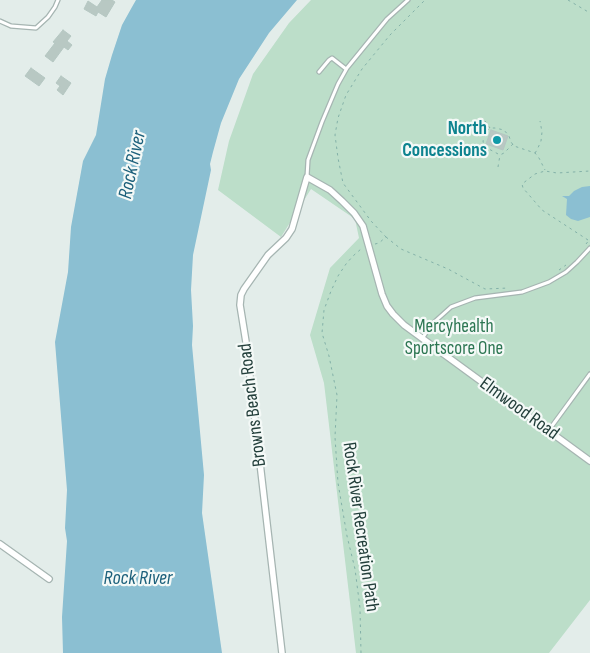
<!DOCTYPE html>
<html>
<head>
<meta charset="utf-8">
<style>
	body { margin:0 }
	canvas { display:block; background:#e3edea }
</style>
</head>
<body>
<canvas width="590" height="653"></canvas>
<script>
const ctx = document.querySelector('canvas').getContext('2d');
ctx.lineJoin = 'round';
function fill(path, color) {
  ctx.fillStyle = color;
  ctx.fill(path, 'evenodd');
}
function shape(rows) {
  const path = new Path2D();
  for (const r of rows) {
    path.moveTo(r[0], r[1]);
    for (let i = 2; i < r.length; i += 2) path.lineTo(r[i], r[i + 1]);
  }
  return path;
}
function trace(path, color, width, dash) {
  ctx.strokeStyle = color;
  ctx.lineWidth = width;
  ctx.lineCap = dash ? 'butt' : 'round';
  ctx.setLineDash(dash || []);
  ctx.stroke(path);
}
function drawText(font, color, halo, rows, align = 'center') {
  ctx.font = font + ' "Sofia Sans Condensed",sans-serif';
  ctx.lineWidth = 4.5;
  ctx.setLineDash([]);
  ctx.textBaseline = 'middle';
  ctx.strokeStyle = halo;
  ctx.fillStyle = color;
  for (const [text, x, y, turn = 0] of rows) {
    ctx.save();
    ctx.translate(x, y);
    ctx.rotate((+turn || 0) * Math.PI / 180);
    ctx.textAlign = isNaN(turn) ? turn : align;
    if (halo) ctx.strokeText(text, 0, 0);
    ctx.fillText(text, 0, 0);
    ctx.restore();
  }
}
const green = shape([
	[311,0,590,0,590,600,549,653,356,653,324,383,310,335,330,268,359,238,355,219,311,189,281,237,218,190,229,141,253,74,289,23]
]);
const water = shape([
	[136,0,297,0,269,33,239,79,221,123,213,152,210,164,211,170,193,255,191,290,193,326,192,345,204,475,202,513,222,653,63,653,62,617,67,541,65,528,67,490,55,342,68,272,71,227,83,161,96,135,105,79,112,55,122,25,132,7],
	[590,186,590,217,578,221,571,219,566,215,567,199,562,196,569,196,574,191,582,187]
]);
const building = shape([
	[102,0,112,0,115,2,106,17,98,12,96,16,84,9,88,1,97,7,102,0],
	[63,30,71,36,67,41,72,45,68,50,64,47,53,62,45,56,55,43,53,42,63,30],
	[31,68,45,78,39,86,25,76,31,68],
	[61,76,71,83,63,95,57,90,60,86,56,83,61,76],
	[491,130,508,136,503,150,486,144,491,130]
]);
const path = shape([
	[568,0,590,13],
	[485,121,490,128],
	[513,144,504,153,500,155,487,148,484,146,483,141,487,131,490,128,495,128,504,130,509,136,511,142,514,146,535,153,539,158,545,170],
	[476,149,482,146],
	[535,153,537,150,541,141,542,132,540,121],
	[498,167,500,155],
	[386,237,401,249,448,269,485,289,509,288],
	[588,240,542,210,523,188,522,184,535,174,545,171,557,173,590,171],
	[375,244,379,243,386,237,371,221,343,183,338,158,335,135,338,118,346,95,362,69,390,35,425,0],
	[586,244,590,239],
	[559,270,566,265],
	[361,653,360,608,355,569,347,536,338,483,335,437,337,395,329,356,322,333,324,310,331,291,338,276,346,264,353,256,361,249]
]);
const lane = shape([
	[0,21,11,26,36,28,48,17,55,7,58,0],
	[319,72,329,60,332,58,346,69],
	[307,177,308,160,322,122,338,84,347,68,387,19,408,0],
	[422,339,431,325,451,307,475,298,522,292,549,282,566,272,577,262,590,248],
	[549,430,590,374]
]);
const street = shape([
	[0,544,49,579],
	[282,653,246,342,240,305,241,295,244,289,268,255,286,238,292,229,307,177,330,190,342,201,354,213,363,226,382,294,387,306,393,314,404,325,590,461]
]);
const markers = [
	[497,140,5,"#0f9aa8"]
];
const cultureNames = [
	["North",487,129],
	["Concessions",487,151]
];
const parkNames = [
	["Mercyhealth",454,327],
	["Sportscore One",454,349]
];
const streetNames = [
	["Browns Beach Road",253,405,-97],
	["Elmwood Road",519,409,36],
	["Rock River Recreation Path",360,527,82]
];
const waterNames = [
	["Rock River",133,165,-78],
	["Rock River",138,579]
];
fill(green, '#bcdec9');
fill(water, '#8bbfd2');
fill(building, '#b8c8c3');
trace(building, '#b5c7c2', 1);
trace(lane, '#a6b5b2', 5.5);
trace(street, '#a6b5b2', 8);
trace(path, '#83b1a8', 1, [2.5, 4]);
trace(lane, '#fff', 3);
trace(street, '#fff', 5.5);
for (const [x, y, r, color] of markers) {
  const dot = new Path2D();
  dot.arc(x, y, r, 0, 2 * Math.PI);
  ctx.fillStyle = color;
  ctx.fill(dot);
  trace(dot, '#f4f9f7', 2);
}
drawText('bold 19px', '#0d838f', '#f4f9f7', cultureNames, 'right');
drawText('19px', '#2c7652', '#f4f9f7', parkNames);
drawText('19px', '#233f3b', '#f4f9f7', streetNames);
drawText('italic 20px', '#1c607b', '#f4f9f7', waterNames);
</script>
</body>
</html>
